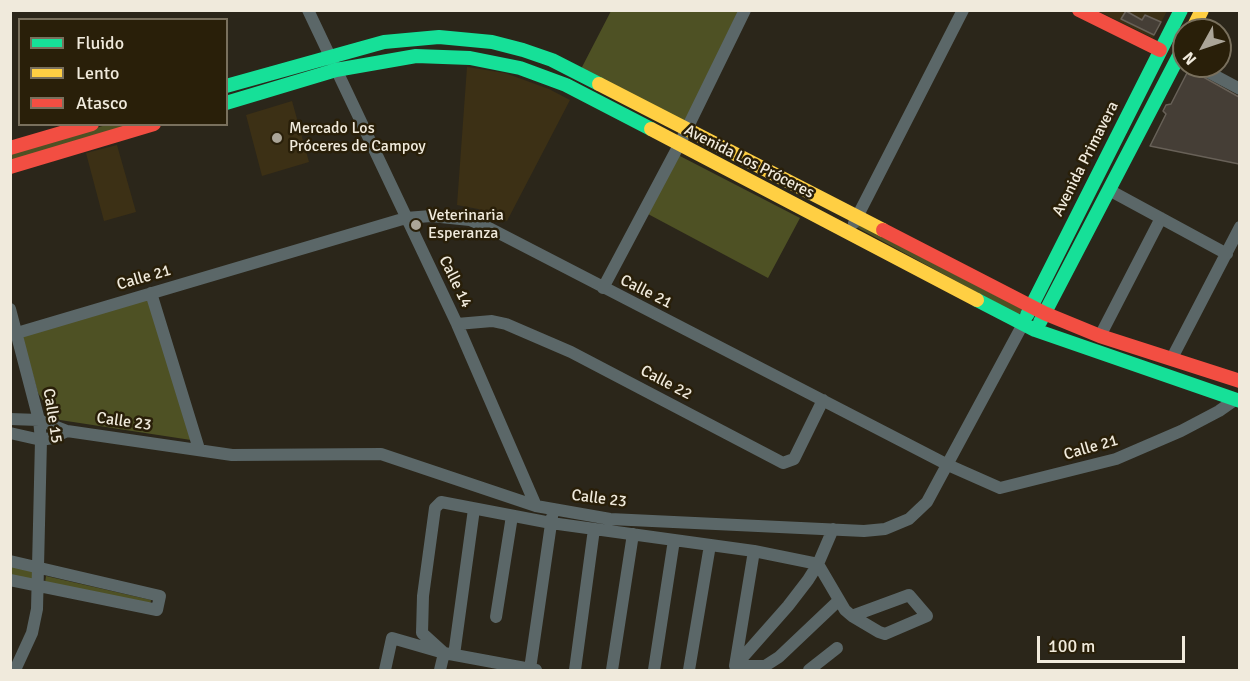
<!DOCTYPE html>
<html>
<head>
<meta charset="utf-8">
<style>
	body { margin:0 }
	#map { position:relative; width:1250px; height:681px; overflow:hidden; background:#2b261a; font-family:Signika,sans-serif }
	canvas { display:block }
	.frame { position:absolute; inset:0; border:12px solid #f0eadc; pointer-events:none }
	.legend { position:absolute; left:18px; top:18px; width:210px; height:108px; box-sizing:border-box; background:#291f09; border:2px solid #79705d; margin:0; padding:8px 10px; list-style:none; font-size:18px; color:#f0eadc }
	.legend li { display:flex; align-items:center; gap:12px; height:30px }
	.legend b { width:30px; border:2px solid #79705d }
	.north { position:absolute; left:1172px; top:18px; width:60px; height:60px; box-sizing:border-box; background:#291f09; border:2px solid #79705d; border-radius:50%; rotate:230deg; font-size:16px; font-weight:700; line-height:24px; text-align:center; color:#f0eadc }
	.north::after { content:''; display:block; margin:auto; width:21px; height:27px; background:#aba598; clip-path:polygon(50% 0,100% 100%,50% 72%,0 100%) }
	.scale { position:absolute; left:1037px; top:636px; width:148px; height:27px; box-sizing:border-box; border:3px solid #f0eadc; border-top:0; padding-left:8px; font-size:18px; line-height:21px; white-space:nowrap; color:#f0eadc; -webkit-text-stroke:4px #291f09; paint-order:stroke }
</style>
</head>
<body>
<div id="map">
<canvas width="1250" height="681"></canvas>
<div class="frame"></div>
<ul class="legend">
<li><b style="height:8px;background:#16e098"></b>Fluido</li>
<li><b style="height:8px;background:#ffcf43"></b>Lento</li>
<li><b style="height:8px;background:#f24e42"></b>Atasco</li>
</ul>
<div class="north">N</div>
<div class="scale">100 m</div>
</div>
<script>
const ctx = document.querySelector('canvas').getContext('2d');
ctx.lineJoin = 'round';
function fill(path, color) {
  ctx.fillStyle = color;
  ctx.fill(path, 'evenodd');
}
function shape(rows) {
  const path = new Path2D();
  for (const r of rows) {
    path.moveTo(r[0], r[1]);
    for (let i = 2; i < r.length; i += 2) path.lineTo(r[i], r[i + 1]);
  }
  return path;
}
function trace(path, color, width, dash) {
  ctx.strokeStyle = color;
  ctx.lineWidth = width;
  ctx.lineCap = dash ? 'butt' : 'round';
  ctx.setLineDash(dash || []);
  ctx.stroke(path);
}
function drawText(font, color, halo, rows, align = 'center') {
  ctx.font = font + ' Signika,sans-serif';
  ctx.lineWidth = 5;
  ctx.setLineDash([]);
  ctx.textBaseline = 'middle';
  ctx.strokeStyle = halo;
  ctx.fillStyle = color;
  for (const [text, x, y, turn = 0] of rows) {
    ctx.save();
    ctx.translate(x, y);
    ctx.rotate((+turn || 0) * Math.PI / 180);
    ctx.textAlign = isNaN(turn) ? turn : align;
    if (halo) ctx.strokeText(text, 0, 0);
    ctx.fillText(text, 0, 0);
    ctx.restore();
  }
}
const built = shape([
	[1098,11,1167,11,1153,38],
	[467,67,505,73,549,89,570,100,507,221,478,209,457,205],
	[292,101,309,162,262,176,246,115],
	[117,145,136,212,104,221,86,153]
]);
const green = shape([
	[611,11,740,11,684,124,581,69],
	[106,125,142,125,11,163,11,153],
	[678,155,800,218,768,278,648,214],
	[859,225,1022,309,1019,315,858,228],
	[149,297,191,440,60,420,51,413,38,393,22,337],
	[10,565,35,569,34,580,11,576],
	[46,576,151,600,150,607,45,583]
]);
const building = shape([
	[1126,11,1142,20,1145,15,1161,22,1154,35,1121,19,1126,11],
	[1189,69,1239,97,1239,164,1150,146,1166,114,1163,111,1166,105,1171,104,1189,69]
]);
const street = shape([
	[308,10,457,324,536,506],
	[1197,66,1240,89],
	[1109,190,1227,254],
	[854,223,963,10],
	[603,288,679,145,745,10],
	[151,293,199,449],
	[10,309,39,420,41,440,37,609,32,633,15,670],
	[457,324,492,321,506,324,571,352,783,463,794,459,823,400],
	[17,333,406,218,431,216,470,220,491,229,948,465,1000,488,1116,459,1181,431,1219,411,1236,399],
	[1100,336,1161,218],
	[1172,358,1240,227],
	[10,419,39,420,67,431,232,455,381,454,536,506,610,519,864,531,885,529,909,519,927,502,1023,324],
	[10,433,41,440,52,438,67,431],
	[754,551,735,666,765,666,779,657,837,602],
	[10,561,160,596,157,610,10,580],
	[496,617,512,516],
	[454,655,474,509],
	[735,666,788,606,808,580,818,564,833,529],
	[530,669,552,517],
	[385,670,392,638,444,653,536,670],
	[440,670,444,653,422,633,423,596,435,508,441,502,551,523,754,551,818,564,845,610,852,616,879,632,885,634,927,616,909,595,852,616],
	[575,670,594,529],
	[612,670,633,534],
	[654,670,674,540],
	[689,670,710,545],
	[809,670,837,648]
]);
const fast = shape([
	[226,86,384,42,439,37,492,42,523,50,552,60,599,84],
	[226,103,336,70,416,56,470,58,520,68,566,85,651,129],
	[977,300,1035,330,1240,401],
	[1027,315,1181,10],
	[1040,322,1184,46]
]);
const slow = shape([
	[1192,30,1202,10],
	[599,84,883,230],
	[651,129,977,300]
]);
const jam = shape([
	[1079,10,1160,50],
	[10,148,92,124],
	[10,167,154,124],
	[883,230,1044,313,1100,336,1240,381]
]);
const markers = [
	[277,138,6,"#aba598"],
	[416,225,6,"#aba598"]
];
const poiNames = [
	["Mercado Los",289,129],
	["Próceres de Campoy",289,147],
	["Veterinaria",428,216],
	["Esperanza",428,234]
];
const streetNames = [
	["Avenida Primavera",1086,159,-63],
	["Avenida Los Próceres",749,162,27],
	["Calle 21",144,278,-16],
	["Calle 14",455,282,64],
	["Calle 21",646,292,27],
	["Calle 22",666,383,28],
	["Calle 15",52,416,81],
	["Calle 23",124,422,8],
	["Calle 21",1091,448,-16],
	["Calle 23",599,499,7]
];
fill(built, '#3c3015');
fill(green, '#4e5124');
fill(building, '#453e36');
trace(building, '#686158', 1.5);
trace(street, '#5b6768', 12);
trace(fast, '#16e098', 14);
trace(slow, '#ffcf43', 14);
trace(jam, '#f24e42', 14);
for (const [x, y, r, color] of markers) {
  const dot = new Path2D();
  dot.arc(x, y, r, 0, 2 * Math.PI);
  ctx.fillStyle = color;
  ctx.fill(dot);
  trace(dot, '#291f09', 2);
}
drawText('16px', '#f0eadc', '#291f09', poiNames, 'left');
drawText('16px', '#f0eadc', '#291f09', streetNames);
</script>
</body>
</html>
